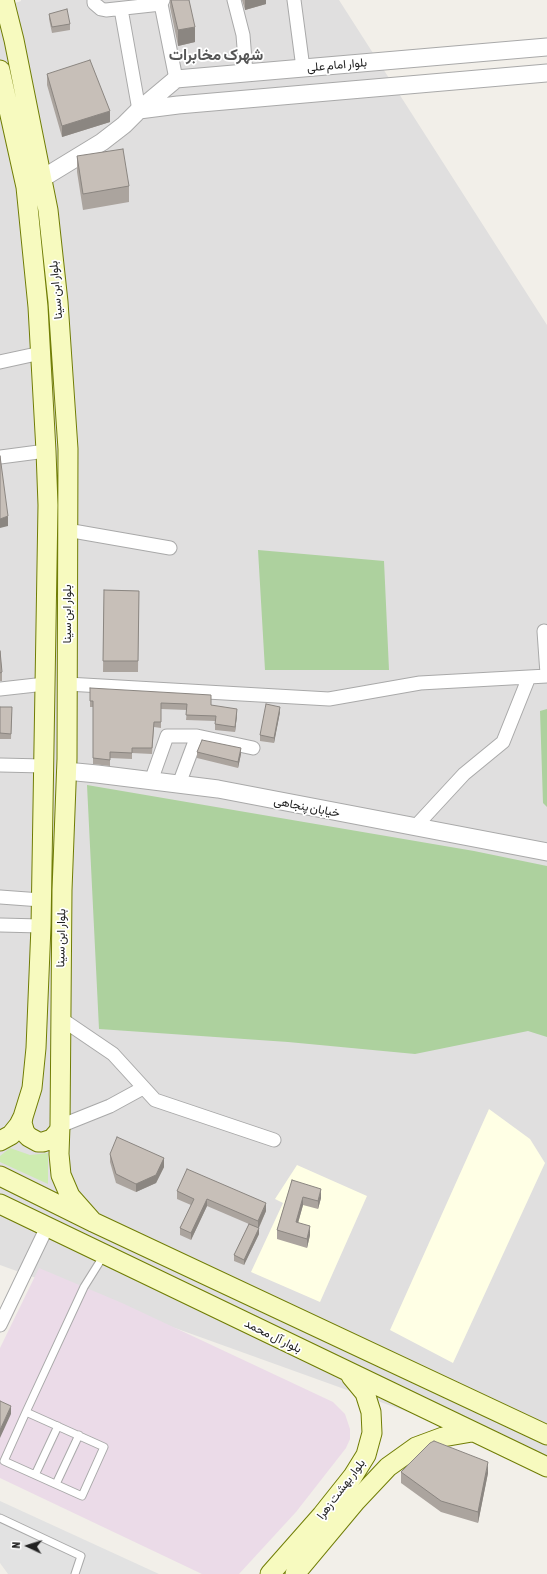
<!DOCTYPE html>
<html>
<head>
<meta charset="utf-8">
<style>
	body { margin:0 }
	#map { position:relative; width:547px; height:1574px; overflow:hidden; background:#f2efe9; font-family:"Asap Condensed",sans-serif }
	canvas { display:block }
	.north { position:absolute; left:8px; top:1526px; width:40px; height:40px; -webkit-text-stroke:3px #fff; paint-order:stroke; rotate:274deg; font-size:11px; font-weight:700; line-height:16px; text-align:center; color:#222 }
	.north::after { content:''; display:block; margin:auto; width:14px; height:18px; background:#222; clip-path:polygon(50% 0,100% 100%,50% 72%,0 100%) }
</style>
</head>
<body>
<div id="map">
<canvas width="547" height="1574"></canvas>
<div class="north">N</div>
</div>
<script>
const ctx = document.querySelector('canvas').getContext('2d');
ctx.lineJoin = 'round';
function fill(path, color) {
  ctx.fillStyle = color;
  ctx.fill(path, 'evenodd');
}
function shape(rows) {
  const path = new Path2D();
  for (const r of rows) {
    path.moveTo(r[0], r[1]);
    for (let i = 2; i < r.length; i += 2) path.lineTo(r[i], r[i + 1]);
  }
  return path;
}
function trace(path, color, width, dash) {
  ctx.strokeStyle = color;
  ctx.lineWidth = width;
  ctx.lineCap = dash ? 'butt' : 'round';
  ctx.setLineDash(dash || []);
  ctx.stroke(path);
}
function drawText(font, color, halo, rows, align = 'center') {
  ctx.font = font + ' "Asap Condensed",Vazirmatn,sans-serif';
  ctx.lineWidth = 3.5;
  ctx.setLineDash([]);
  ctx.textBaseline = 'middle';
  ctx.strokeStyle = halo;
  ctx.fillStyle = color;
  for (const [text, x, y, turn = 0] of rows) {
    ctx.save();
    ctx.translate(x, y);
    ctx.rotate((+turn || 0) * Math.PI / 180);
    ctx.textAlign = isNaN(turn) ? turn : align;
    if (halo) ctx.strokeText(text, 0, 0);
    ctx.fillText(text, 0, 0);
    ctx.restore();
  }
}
const residential = shape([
	[21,0,339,0,547,325,547,1462,0,1265,0,8,21,1]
]);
const industrial = shape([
	[39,1268,122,1303,333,1402,345,1414,350,1429,350,1439,346,1448,296,1512,239,1574,202,1574,0,1478,0,1348]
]);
const education = shape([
	[489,1109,530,1139,545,1163,453,1363,390,1330],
	[297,1165,367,1196,320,1302,251,1272,283,1203,275,1199]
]);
const grass = shape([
	[10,1148,30,1155,48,1153,48,1184,0,1162,0,1156]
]);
const forest = shape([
	[258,550,384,561,389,670,265,670],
	[547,709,547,807,543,803,540,711],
	[87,785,474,851,547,866,547,1037,528,1031,415,1054,288,1042,99,1029]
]);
const parking = shape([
	[0,1501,159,1574,8,1574,0,1563]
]);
const service = shape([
	[26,1412,104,1447,82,1496,4,1461,26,1412,84,1287,104,1255],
	[35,1475,58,1426],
	[56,1484,79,1435],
	[0,1518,81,1556,75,1574]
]);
const minor = shape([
	[94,0,94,3,101,9,106,10,161,4],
	[163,0,161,4,176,79],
	[234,0,243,35,246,73],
	[294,0,303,68],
	[121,9,139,110],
	[0,362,41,353],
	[0,457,46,451],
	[67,530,170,548],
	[544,631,547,674],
	[67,684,329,699,420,683,547,676],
	[0,689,45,684],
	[197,736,253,748],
	[0,765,44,766],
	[151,781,167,736,197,736,179,784],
	[415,827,464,774,503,742,529,677],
	[0,897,41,900],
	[0,925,41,926],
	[60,1018,113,1054,155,1100,274,1140],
	[60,1126,110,1106,143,1088],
	[0,1325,47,1227]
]);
const tertiary = shape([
	[139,110,178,105,547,73],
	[43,178,102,142,124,125,139,110,176,79,547,47],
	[66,771,97,774,218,789,547,852]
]);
const secondary = shape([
	[4,0,14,40,48,210,58,302,68,449,67,759,62,890,60,1126,59,1154,61,1175,70,1196,93,1222],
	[0,70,26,187,38,307,46,451,48,505,41,926,36,1048,32,1088,23,1117,19,1125,11,1135,0,1141],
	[23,1117,22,1123,25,1133,29,1137,38,1142,43,1142,52,1139,59,1131,60,1126],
	[0,1176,93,1222,547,1435],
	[0,1204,547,1467],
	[270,1574,322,1515,353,1476,366,1455,372,1433,371,1412,365,1393,351,1376],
	[295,1574,356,1501,388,1467,416,1447,443,1437,472,1432]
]);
const wall = shape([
	[170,0,189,0,195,42,178,46,170,7],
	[242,0,266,0,266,4,245,10],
	[49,14,70,24,70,30,52,33,49,19],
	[47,74,110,122,62,137,47,85],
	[77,156,129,186,129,202,83,210,77,172],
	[104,590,139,591,138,672,103,672],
	[0,651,2,672,2,681,0,681],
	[90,688,211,705,237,715,235,732,215,730,215,721,186,720,187,710,161,709,161,728,154,727,152,754,132,753,132,759,110,758,110,766,93,764,93,707,90,707],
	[0,707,12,713,11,739,0,739],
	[280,712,274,743,260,741,260,735],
	[197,752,241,754,238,768,197,758],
	[110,1154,164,1167,156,1183,136,1192,116,1183,110,1162],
	[292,1180,321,1198,318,1209,303,1205,298,1223,310,1235,307,1248,277,1239,277,1230],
	[177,1191,266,1211,259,1228,259,1234,244,1265,234,1261,234,1255,249,1224,207,1206,191,1240,180,1235,180,1228,191,1205,177,1199],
	[401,1472,488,1473,478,1523,441,1512,401,1483]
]);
const shadedWall = shape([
	[245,0,266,0,266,4,245,10],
	[195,27,195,42,178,46,178,30],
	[110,111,110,122,62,137,62,126],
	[8,516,8,526,0,528,0,519],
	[280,707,280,712,274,743,274,738],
	[237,709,237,715,235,732,235,727],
	[241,748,241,754,238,768,238,762],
	[164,1158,164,1167,156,1183,136,1192,136,1184],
	[321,1189,321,1198,318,1209,318,1201],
	[303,1197,303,1205,296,1230,296,1222],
	[207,1199,207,1206,191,1240,191,1233],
	[266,1203,266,1211,258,1229,258,1221],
	[310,1226,310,1235,307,1248,307,1239],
	[259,1228,259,1234,244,1265,244,1260],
	[11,1406,11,1414,0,1438,0,1430],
	[488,1462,488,1473,478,1523,478,1512]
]);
const building = shape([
	[171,0,189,0,195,27,178,30,171,0],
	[67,9,70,24,52,27,49,14,67,9],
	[90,60,110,111,62,126,47,74,90,60],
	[123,149,129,186,83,194,77,156,123,149],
	[0,456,8,516,0,519,0,456],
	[104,590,139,591,138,661,103,661,104,590],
	[0,651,2,672,0,673,0,651],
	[90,688,211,695,211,705,237,709,235,727,215,724,216,716,186,715,187,704,161,703,161,722,154,722,152,748,132,748,132,753,110,752,110,760,93,758,93,701,90,701,90,688],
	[266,704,280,707,274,738,260,735,266,704],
	[0,707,12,707,11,734,0,733,0,707],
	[202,740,241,748,238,762,197,752,202,740],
	[117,1137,164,1158,156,1175,136,1184,116,1174,110,1154,117,1137],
	[187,1169,266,1203,258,1221,207,1199,191,1233,180,1228,194,1199,177,1191,187,1169],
	[292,1180,321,1189,318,1201,303,1197,296,1222,310,1226,307,1239,277,1230,292,1180],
	[249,1224,259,1228,244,1260,234,1255,249,1224],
	[0,1401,11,1406,0,1430,0,1401],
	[434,1441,488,1462,478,1512,441,1501,401,1472,430,1443,434,1441]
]);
const streetNames = [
	["بلوار امام علی",337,65,-5],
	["بلوار ابن سینا",56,290,-95],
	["بلوار ابن سینا",67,614,-90],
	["خیابان پنجاهی",307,807,11],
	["بلوار ابن سینا",61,938,-89],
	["بلوار آل محمد",273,1336,26],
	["بلوار بهشت زهرا",341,1489,-53]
];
const districtNames = [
	["شهرک مخابرات",216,55]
];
fill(residential, '#e0dfdf');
fill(industrial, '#ebdbe8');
fill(education, '#ffffe5');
fill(grass, '#cdebb0');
fill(forest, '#add19e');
fill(parking, '#e2e2e2');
trace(service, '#a9a9a9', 9);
trace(minor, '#a9a9a9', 15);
trace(tertiary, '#a9a9a9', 19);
trace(secondary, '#707d05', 21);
trace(service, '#fff', 7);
trace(minor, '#fff', 13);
trace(tertiary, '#fff', 17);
trace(secondary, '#f7fabf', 19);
fill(wall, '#aba49e');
fill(shadedWall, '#8b8681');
fill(building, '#c7bfb8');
trace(building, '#8b8681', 1);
drawText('12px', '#222', '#fff', streetNames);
drawText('bold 16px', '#555', '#fff', districtNames);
</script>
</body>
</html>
